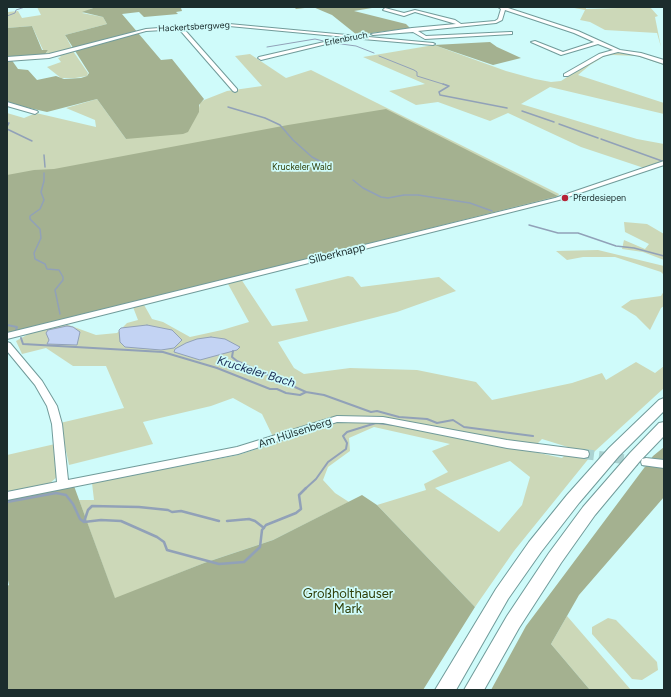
<!DOCTYPE html>
<html>
<head>
<meta charset="utf-8">
<style>
	body { margin:0 }
	#map { position:relative; width:671px; height:697px; overflow:hidden; background:#cffbfa; font-family:Figtree,sans-serif }
	canvas { display:block }
	.frame { position:absolute; inset:0; border:8px solid #1c2d2d; pointer-events:none }
</style>
</head>
<body>
<div id="map">
<canvas width="671" height="697"></canvas>
<div class="frame"></div>
</div>
<script>
const ctx = document.querySelector('canvas').getContext('2d');
ctx.lineJoin = 'round';
function fill(path, color) {
  ctx.fillStyle = color;
  ctx.fill(path, 'evenodd');
}
function shape(rows) {
  const path = new Path2D();
  for (const r of rows) {
    path.moveTo(r[0], r[1]);
    for (let i = 2; i < r.length; i += 2) path.lineTo(r[i], r[i + 1]);
  }
  return path;
}
function trace(path, color, width, dash) {
  ctx.strokeStyle = color;
  ctx.lineWidth = width;
  ctx.lineCap = dash ? 'butt' : 'round';
  ctx.setLineDash(dash || []);
  ctx.stroke(path);
}
function drawText(font, color, halo, rows, align = 'center') {
  ctx.font = font + ' Figtree,sans-serif';
  ctx.lineWidth = 3.5;
  ctx.setLineDash([]);
  ctx.textBaseline = 'middle';
  ctx.strokeStyle = halo;
  ctx.fillStyle = color;
  for (const [text, x, y, turn = 0] of rows) {
    ctx.save();
    ctx.translate(x, y);
    ctx.rotate((+turn || 0) * Math.PI / 180);
    ctx.textAlign = isNaN(turn) ? turn : align;
    if (halo) ctx.strokeText(text, 0, 0);
    ctx.fillText(text, 0, 0);
    ctx.restore();
  }
}
const green = shape([
	[37,7,95,7,82,13,103,17,107,24,65,35,73,50,44,56,48,50,43,50,32,26,7,28,8,12,18,11,22,18,41,15],
	[569,7,586,7,586,9,650,7,658,16,655,17,661,47,657,33,605,30,590,22,580,20,585,10],
	[434,45,506,71,535,79,551,82,561,81,601,55,615,52,639,55,664,63,664,65,637,56,613,55,605,56,590,65,578,75,664,103,664,114,550,87,521,104,637,139,664,144,664,162,644,168,581,147,508,113,490,121,438,102,416,105,389,91,425,84,363,57],
	[73,51,88,73,87,76,75,78,61,78,47,67,61,62,58,58,61,57,58,55],
	[250,54,286,78,311,70,559,194,558,196,507,171,558,197,7,333,7,113,24,118,36,113,96,127,95,120,66,108,97,99,126,139,198,113,200,103,204,100,227,91,262,86,235,56],
	[624,222,647,224,664,234,664,260,643,252,622,249,624,240,645,249,649,244,625,232],
	[598,250,664,266,664,275,661,272,615,257,583,257,567,260,556,251],
	[348,276,353,277,361,287,439,277,456,291,397,312,278,342,294,368,304,374,350,368,417,370,476,382,492,400,572,383,602,373,606,380,636,362,655,373,664,366,664,388,594,452,514,551,475,607,377,505,426,490,424,484,448,472,432,451,450,444,374,427,349,438,350,451,328,467,323,480,335,493,349,502,273,540,204,563,115,599,79,500,94,500,92,483,238,455,276,443,262,414,233,398,211,406,143,422,153,444,69,465,60,423,124,408,106,366,73,366,46,348,22,354,16,341,32,332,63,323,96,335,117,333,127,323,138,320,133,307,143,303,152,319,163,322,190,337,222,330,249,322,228,284,241,279,272,326,308,321,295,289],
	[542,439,571,448,572,448,562,458,530,451],
	[510,461,530,477,522,505,499,532,435,488],
	[664,291,664,306,661,308,650,330,636,316,621,307,631,300,661,296],
	[55,444,57,477,49,484,7,494,7,455],
	[567,616,631,690,590,690,551,644],
	[608,618,616,620,657,662,658,670,642,680,632,679,592,634,592,627]
]);
const forest = shape([
	[96,7,205,8,181,8,182,11,176,12,178,14,144,17,139,12,122,14,161,60,172,59,204,99,199,105,199,112,188,132,183,134,126,139,97,99,47,112,7,103,7,28,32,26,42,50,48,50,43,57,11,59,18,69,28,70,37,80,56,76,64,79,81,78,87,76,89,73,65,35,107,24,103,17,82,12],
	[294,7,378,7,354,11,406,24,410,28,357,35,332,15,313,7,296,9],
	[490,42,497,47,521,58,493,65,434,45],
	[386,109,558,196,7,334,7,175,34,170,54,169,288,125],
	[664,447,664,497,579,595,551,644,590,690,491,690,526,626,653,456],
	[74,486,115,598,204,563,273,540,362,495,377,505,475,607,423,690,7,690,7,586,9,585,7,576,7,499]
]);
const water = shape([
	[147,325,172,330,182,340,174,348,161,350,125,347,120,342,119,330,121,328,147,325],
	[67,326,73,327,80,332,77,345,47,344,49,340,46,333,48,330,67,326],
	[211,337,225,339,240,347,237,350,200,360,174,352,175,349,186,343,197,339,211,337]
]);
const streamFar3 = shape([
	[7,16,15,13,16,10,25,7],
	[334,43,356,46,374,53],
	[267,47,315,39,328,42],
	[379,56,414,70,417,72,417,76,446,85]
]);
const streamFar2 = shape([
	[443,84,449,86,439,92,440,95,507,108],
	[228,107,265,118,280,125,293,140,312,157,329,166],
	[522,111,554,122],
	[7,123,9,123,7,127],
	[559,124,598,138],
	[7,129,32,141],
	[601,139,662,161],
	[44,155,45,167],
	[44,173,44,181,41,192,44,200,40,209,30,216,30,219,40,229,41,238,34,253,35,259,45,264,47,269,59,270,63,277,63,280,55,290,60,314],
	[353,180,363,188,381,197,388,198,404,195,418,195,470,203,492,211],
	[529,225,558,233,578,233,616,246,634,248,664,256]
]);
const streamFar1 = shape([
	[7,325,17,327,16,330],
	[21,338,23,344,163,352,217,368,270,389,277,389,286,393,300,395,306,392,324,395,371,412,377,411,399,417,427,419,437,423,453,420,464,427,533,436],
	[233,351,232,357,237,361,306,392],
	[305,489,316,479,328,462,346,449,347,443,343,436,347,432,376,423,395,425]
]);
const stream = shape([
	[7,502,56,493,66,495,73,504,80,519,84,522,101,520,121,521,157,537,164,542,167,550,219,564,244,562,260,547,262,530,266,525,296,513,301,509,299,495,306,488],
	[227,521,249,519,255,521,264,528],
	[84,522,88,510,92,506,139,507,168,510,172,512,181,511,219,521]
]);
const minorTunnel = shape([
	[584,454,646,462]
]);
const minor = shape([
	[498,7,505,7,578,31,620,50,641,53,664,60,664,64,640,56,618,52,603,56,568,76,564,76,564,74,599,54,613,50,598,44,561,55,531,42,535,41,563,52,594,42,574,33,505,10,502,20,496,23,418,31,426,36,510,32,512,32,512,34,425,39,413,32,373,35,371,34,412,28,456,24,415,12,404,16,383,10,385,8,404,13,415,10,455,20,461,24,495,21,498,19,501,9,498,7],
	[213,24,229,24,433,43,435,44,433,45,351,38,261,60,258,58,259,57,346,37,229,26,184,29,237,89,237,91,235,92,233,91,179,29,146,31,49,58,7,61,7,57,49,54,146,29,213,24],
	[7,102,37,111,38,112,35,114,7,106,7,102],
	[664,161,664,165,559,200,7,339,7,333,555,198,664,161],
	[7,342,10,343,42,381,57,406,62,424,68,480,237,447,337,416,383,417,507,440,584,450,588,451,589,454,588,457,584,458,507,448,383,423,337,422,238,454,7,500,7,492,57,482,52,424,47,406,35,385,7,351,7,342],
	[646,458,664,460,664,468,642,465,641,462,642,459,646,458]
]);
const highway = shape([
	[664,398,664,411,619,456,579,503,541,552,508,599,456,690,435,690,496,589,529,542,567,495,609,448,659,400,664,398],
	[664,422,664,436,640,461,595,515,561,563,519,628,484,690,464,690,507,616,549,553,583,507,630,453,659,423,664,422]
]);
const markers = [
	[565,198,4,"#b52336"]
];
const farStreetnames = [
	["Hackertsbergweg",194,27,-3],
	["Erlenbruch",346,39,-11]
];
const farParknames = [
	["Kruckeler Wald",302,167]
];
const farPoinames = [
	["Pferdesiepen",573,198]
];
const streetNames = [
	["Silberknapp",337,254,-14],
	["Am Hülsenberg",295,433,-18]
];
const waterNames = [
	["Kruckeler Bach",256,372,17]
];
const nearParknames = [
	["Großholthauser",348,594],
	["Mark",348,609]
];
fill(green, '#ccd8b8');
fill(forest, '#a4b190');
fill(water, '#c3d3f3');
trace(water, '#91a1b8', 1);
trace(streamFar3, '#91a1b8', 1);
trace(streamFar2, '#91a1b8', 1.5);
trace(streamFar1, '#91a1b8', 2);
trace(stream, '#91a1b8', 2.5);
trace(minorTunnel, '#abd2d1', 10, [10, 5]);
trace(minor, '#719b9a', 2);
trace(highway, '#719b9a', 2);
fill(minor, '#fff');
fill(highway, '#fff');
for (const [x, y, r, color] of markers) {
  const dot = new Path2D();
  dot.arc(x, y, r, 0, 2 * Math.PI);
  ctx.fillStyle = color;
  ctx.fill(dot);
  trace(dot, '#cffbfa', 1.5);
}
drawText('9px', '#1c2d2d', '#cffbfa', farStreetnames);
drawText('9px', '#2f3e08', '#cffbfa', farParknames);
drawText('9px', '#1c2d2d', '#cffbfa', farPoinames, 'left');
drawText('11px', '#1c2d2d', '#cffbfa', streetNames);
drawText('italic 12px', '#192b54', '#cffbfa', waterNames);
drawText('13px', '#2f3e08', '#cffbfa', nearParknames);
</script>
</body>
</html>
